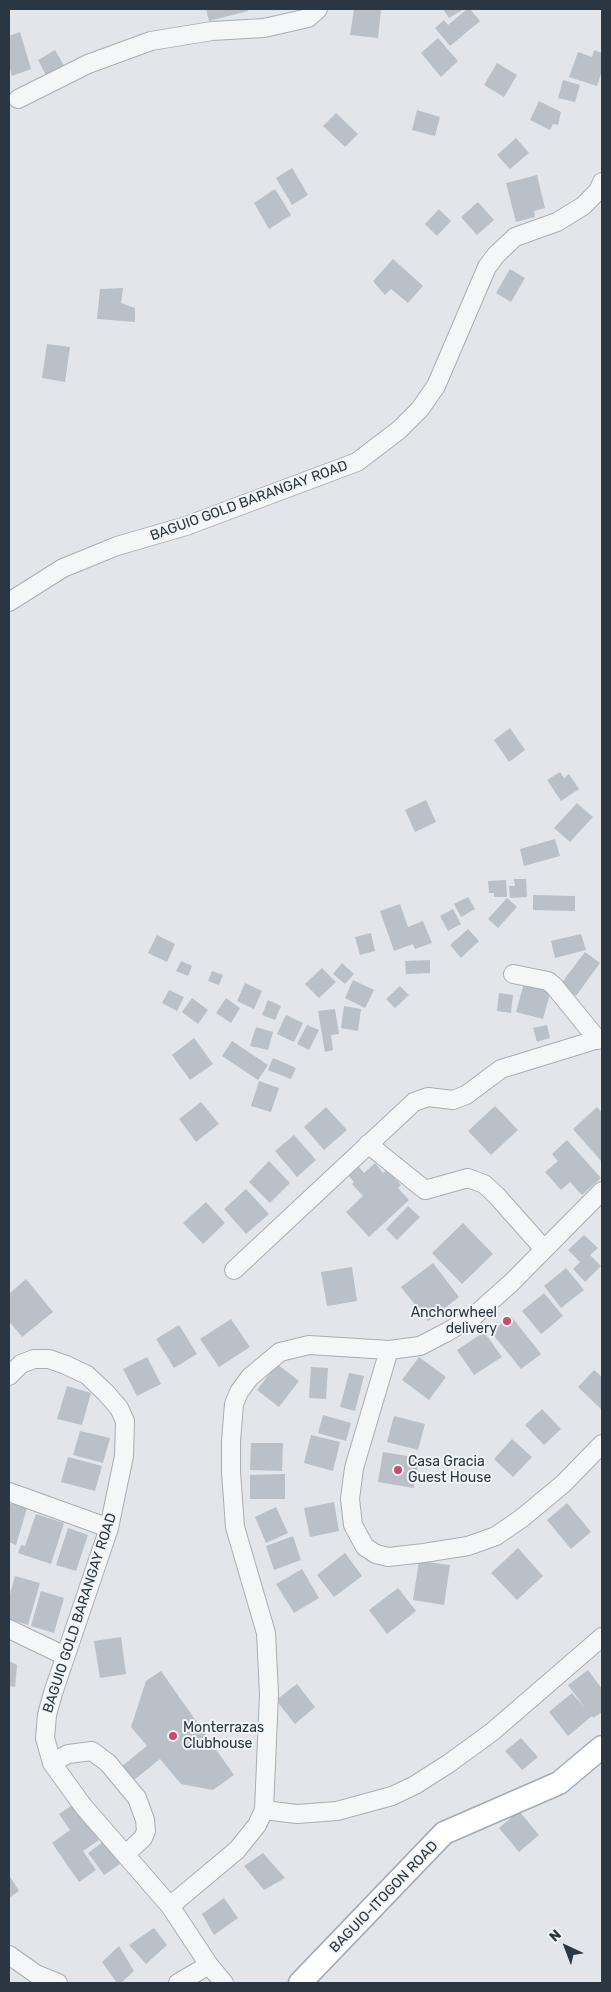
<!DOCTYPE html>
<html>
<head>
<meta charset="utf-8">
<style>
	body { margin:0 }
	#map { position:relative; width:611px; height:1992px; overflow:hidden; background:#e2e6ea; font-family:Rubik,sans-serif }
	canvas { display:block }
	.frame { position:absolute; inset:0; border:10px solid #2a3642; pointer-events:none }
	.north { position:absolute; left:541px; top:1922px; width:50px; height:50px; -webkit-text-stroke:4px #f1f5f7; paint-order:stroke; rotate:317deg; font-size:14px; font-weight:700; line-height:20px; text-align:center; color:#2a3642 }
	.north::after { content:''; display:block; margin:auto; width:18px; height:22px; background:#2a3642; clip-path:polygon(50% 0,100% 100%,50% 72%,0 100%) }
</style>
</head>
<body>
<div id="map">
<canvas width="611" height="1992"></canvas>
<div class="frame"></div>
<div class="north">N</div>
</div>
<script>
const ctx = document.querySelector('canvas').getContext('2d');
ctx.lineJoin = 'round';
function fill(path, color) {
  ctx.fillStyle = color;
  ctx.fill(path, 'evenodd');
}
function shape(rows) {
  const path = new Path2D();
  for (const r of rows) {
    path.moveTo(r[0], r[1]);
    for (let i = 2; i < r.length; i += 2) path.lineTo(r[i], r[i + 1]);
  }
  return path;
}
function trace(path, color, width, dash) {
  ctx.strokeStyle = color;
  ctx.lineWidth = width;
  ctx.lineCap = dash ? 'butt' : 'round';
  ctx.setLineDash(dash || []);
  ctx.stroke(path);
}
function drawText(font, color, halo, rows, align = 'center') {
  ctx.font = font + ' Rubik,sans-serif';
  ctx.lineWidth = 4;
  ctx.setLineDash([]);
  ctx.textBaseline = 'middle';
  ctx.strokeStyle = halo;
  ctx.fillStyle = color;
  for (const [text, x, y, turn = 0] of rows) {
    ctx.save();
    ctx.translate(x, y);
    ctx.rotate((+turn || 0) * Math.PI / 180);
    ctx.textAlign = isNaN(turn) ? turn : align;
    if (halo) ctx.strokeText(text, 0, 0);
    ctx.fillText(text, 0, 0);
    ctx.restore();
  }
}
const building = shape([
	[206,9,248,9,248,11,209,21],
	[354,9,381,9,378,38,350,35],
	[443,9,464,9,449,18],
	[467,9,470,9,480,21,450,46,435,28,444,20,448,25],
	[20,32,31,69,12,76,9,65,9,36],
	[438,38,458,61,441,77,421,53],
	[55,50,66,69,48,79,38,60],
	[594,50,602,53,602,71,597,86,569,77,578,52,592,57],
	[497,63,517,75,504,97,484,85],
	[563,80,580,85,575,102,558,98],
	[539,101,561,112,558,125,553,124,550,130,530,120],
	[417,110,440,117,435,136,412,130],
	[336,113,358,134,345,147,323,126],
	[516,138,529,153,510,169,497,155],
	[292,168,308,195,292,205,276,178],
	[537,175,545,208,534,211,535,217,516,222,506,183],
	[275,189,291,215,269,229,254,203],
	[478,202,494,220,477,235,461,217],
	[439,209,451,221,437,236,425,224],
	[393,259,423,286,408,303,391,289,385,295,373,281],
	[510,269,525,278,511,302,496,293],
	[123,288,121,303,135,308,135,322,97,319,100,289],
	[47,344,70,347,65,382,42,378],
	[510,728,525,750,509,762,494,740],
	[560,772,564,778,569,774,579,789,561,801,547,780],
	[426,800,436,822,415,832,405,810],
	[577,803,593,817,570,842,554,828],
	[555,839,560,856,524,866,520,849],
	[514,879,526,879,527,897,510,898,509,886,515,886],
	[506,880,507,897,494,897,494,893,489,893,488,881],
	[533,895,575,896,575,911,533,910],
	[468,897,475,909,461,917,454,904],
	[507,898,517,907,498,928,488,919],
	[400,904,408,927,423,921,432,943,415,949,413,944,394,951,380,911],
	[453,909,461,924,448,931,440,916],
	[468,929,479,941,461,958,450,945],
	[371,933,375,951,360,955,355,937],
	[581,934,586,950,555,958,551,941],
	[157,935,175,944,167,962,148,953],
	[585,952,600,963,576,996,560,985],
	[430,960,430,973,406,974,405,961],
	[181,961,192,966,188,976,176,971],
	[342,963,354,974,345,984,333,974],
	[322,968,336,982,319,998,305,984],
	[212,971,223,975,219,985,208,981],
	[353,980,374,990,365,1008,345,998],
	[245,983,262,991,254,1009,237,1001],
	[524,983,551,990,543,1019,516,1012],
	[400,986,409,995,395,1008,386,999],
	[169,990,184,997,177,1011,162,1003],
	[499,993,513,995,511,1013,497,1011],
	[192,998,208,1010,198,1024,182,1012],
	[226,998,240,1008,231,1023,216,1013],
	[268,1000,281,1006,275,1020,262,1015],
	[344,1006,361,1009,358,1031,341,1028],
	[335,1009,339,1034,331,1035,333,1050,325,1052,318,1011],
	[286,1015,303,1023,294,1042,277,1034],
	[307,1025,319,1030,309,1050,297,1044],
	[547,1025,550,1038,537,1042,533,1028],
	[256,1027,273,1032,268,1050,250,1046],
	[194,1038,213,1064,190,1080,172,1055],
	[232,1041,268,1065,258,1080,222,1056],
	[273,1058,296,1068,291,1079,268,1070],
	[259,1081,279,1088,271,1112,251,1106],
	[201,1102,219,1124,196,1142,179,1119],
	[495,1106,518,1130,491,1155,468,1131],
	[326,1107,347,1130,324,1150,304,1127],
	[597,1107,602,1113,601,1161,573,1129],
	[294,1135,316,1160,297,1177,275,1151],
	[567,1140,601,1178,582,1195,570,1182,561,1190,545,1172,558,1161,552,1154],
	[269,1161,290,1183,270,1203,249,1182],
	[375,1163,383,1173,387,1170,401,1185,398,1188,409,1200,369,1237,346,1212,363,1196,352,1184,354,1182,348,1175,358,1166,364,1173],
	[246,1189,269,1214,246,1234,224,1209],
	[206,1202,225,1223,203,1244,183,1223],
	[408,1206,420,1217,397,1240,386,1229],
	[463,1223,493,1254,462,1284,432,1253],
	[584,1235,598,1248,590,1255,601,1266,585,1282,573,1269,580,1262,568,1250],
	[433,1263,459,1297,428,1321,401,1287],
	[352,1267,357,1301,327,1306,321,1272],
	[566,1268,584,1290,561,1308,544,1286],
	[26,1279,53,1312,22,1337,9,1321,9,1294],
	[544,1293,563,1316,541,1334,522,1311],
	[511,1316,541,1354,521,1369,491,1332],
	[231,1319,250,1347,219,1367,200,1339],
	[179,1325,197,1354,174,1368,156,1339],
	[484,1332,502,1357,474,1375,457,1350],
	[147,1357,161,1384,137,1396,123,1369],
	[419,1357,446,1377,429,1400,402,1380],
	[277,1364,299,1381,279,1407,257,1390],
	[311,1367,328,1368,326,1399,309,1398],
	[594,1370,602,1377,602,1410,578,1387],
	[349,1373,364,1376,355,1411,340,1407],
	[67,1386,91,1393,82,1425,57,1419],
	[542,1409,561,1429,544,1445,525,1425],
	[323,1415,351,1423,346,1441,318,1433],
	[394,1416,425,1424,418,1450,387,1442],
	[80,1431,110,1438,103,1463,73,1455],
	[311,1435,340,1442,333,1471,304,1463],
	[512,1439,532,1457,513,1477,494,1459],
	[251,1443,283,1443,282,1471,250,1470],
	[383,1452,419,1458,414,1488,378,1482],
	[68,1457,102,1466,95,1491,61,1482],
	[285,1474,285,1499,250,1499,250,1475],
	[334,1502,339,1531,310,1537,304,1508],
	[9,1503,27,1508,16,1545,9,1542],
	[567,1503,591,1532,571,1549,547,1520],
	[276,1507,288,1533,266,1543,255,1517],
	[36,1514,64,1523,51,1564,18,1553,21,1545,25,1546],
	[68,1528,88,1535,76,1571,56,1565],
	[293,1536,301,1560,274,1570,266,1546],
	[518,1548,543,1576,517,1600,491,1573],
	[345,1553,362,1576,334,1597,317,1575],
	[419,1561,450,1565,444,1605,413,1600],
	[302,1569,319,1598,294,1613,276,1584],
	[15,1576,40,1583,28,1625,9,1619,9,1598],
	[398,1588,416,1611,387,1634,369,1610],
	[41,1591,64,1598,54,1633,31,1626],
	[121,1637,126,1674,100,1678,94,1641],
	[9,1661,17,1665,15,1687,9,1686],
	[588,1670,602,1689,602,1712,593,1718,592,1716,568,1736,549,1712,572,1693,585,1708,568,1685],
	[161,1671,234,1775,213,1790,181,1784,160,1759,134,1780,122,1766,147,1746,131,1727,146,1681],
	[297,1684,315,1707,295,1724,276,1700],
	[521,1738,538,1757,522,1770,505,1751],
	[74,1804,99,1840,83,1851,96,1870,79,1882,52,1843,70,1830,59,1814],
	[519,1811,539,1835,519,1852,499,1828],
	[104,1841,120,1864,104,1875,88,1853],
	[263,1853,285,1878,264,1890,244,1866],
	[9,1875,19,1891,9,1898],
	[224,1898,238,1918,214,1935,202,1914],
	[154,1928,167,1945,146,1964,129,1945],
	[119,1946,134,1971,121,1983,117,1983,102,1962]
]);
const minor = shape([
	[18,99,88,64,151,41,212,31,264,28,308,18,318,9],
	[9,602,63,568,117,546,186,526,357,462,399,430,420,409,436,386,487,267,496,255,515,237,557,222,583,206,598,191,602,182],
	[513,974,548,981,554,986,598,1040],
	[368,1144,425,1190,468,1178,484,1184,496,1195,544,1249],
	[234,1270,414,1102,428,1097,453,1100,466,1095,501,1069,602,1038],
	[389,1350,354,1468,350,1499,353,1525,365,1547,376,1554,388,1557,424,1553,468,1546,496,1536,522,1518,563,1484,602,1444],
	[9,1376,21,1364,34,1359,49,1359,66,1365,87,1375,106,1393,119,1408,125,1421,124,1456,109,1528,53,1693,47,1715,45,1738,52,1763,83,1806,170,1906,209,1965,224,1983],
	[9,1492,109,1528],
	[9,1629,65,1656],
	[52,1763,68,1754,92,1751,108,1763,137,1798,145,1820,146,1831,143,1838,126,1854],
	[264,1810,297,1814,337,1811,392,1796,415,1785,448,1764,492,1732,602,1637],
	[170,1906,237,1850,257,1825,264,1810,269,1694,266,1633,235,1527,231,1472,231,1441,234,1404,239,1392,250,1377,280,1352,309,1345,389,1350,420,1346,447,1332,474,1316,511,1283,602,1191],
	[9,1955,36,1974,58,1983],
	[178,1983,209,1965]
]);
const major = shape([
	[300,1983,444,1833,559,1783,602,1747]
]);
const markers = [
	[507,1321,5,"#cd496e"],
	[398,1470,5,"#cd496e"],
	[173,1736,5,"#cd496e"]
];
const streetNames = [
	["BAGUIO GOLD BARANGAY ROAD",249,501,-20],
	["BAGUIO GOLD BARANGAY ROAD",80,1613,-72],
	["BAGUIO-ITOGON ROAD",384,1897,-46]
];
const poiNames = [
	["Anchorwheel",497,1313,"right"],
	["delivery",497,1329,"right"],
	["Casa Gracia",408,1462],
	["Guest House",408,1478],
	["Monterrazas",183,1728],
	["Clubhouse",183,1744]
];
fill(building, '#b9c0c7');
trace(minor, '#a7aeb4', 20);
trace(major, '#a1acb6', 25);
trace(minor, '#f5f6f8', 18);
trace(major, '#fff', 22);
for (const [x, y, r, color] of markers) {
  const dot = new Path2D();
  dot.arc(x, y, r, 0, 2 * Math.PI);
  ctx.fillStyle = color;
  ctx.fill(dot);
  trace(dot, '#f1f5f7', 2);
}
drawText('14px', '#2a3642', '#f1f5f7', streetNames);
drawText('14px', '#2a3642', '#f1f5f7', poiNames, 'left');
</script>
</body>
</html>
